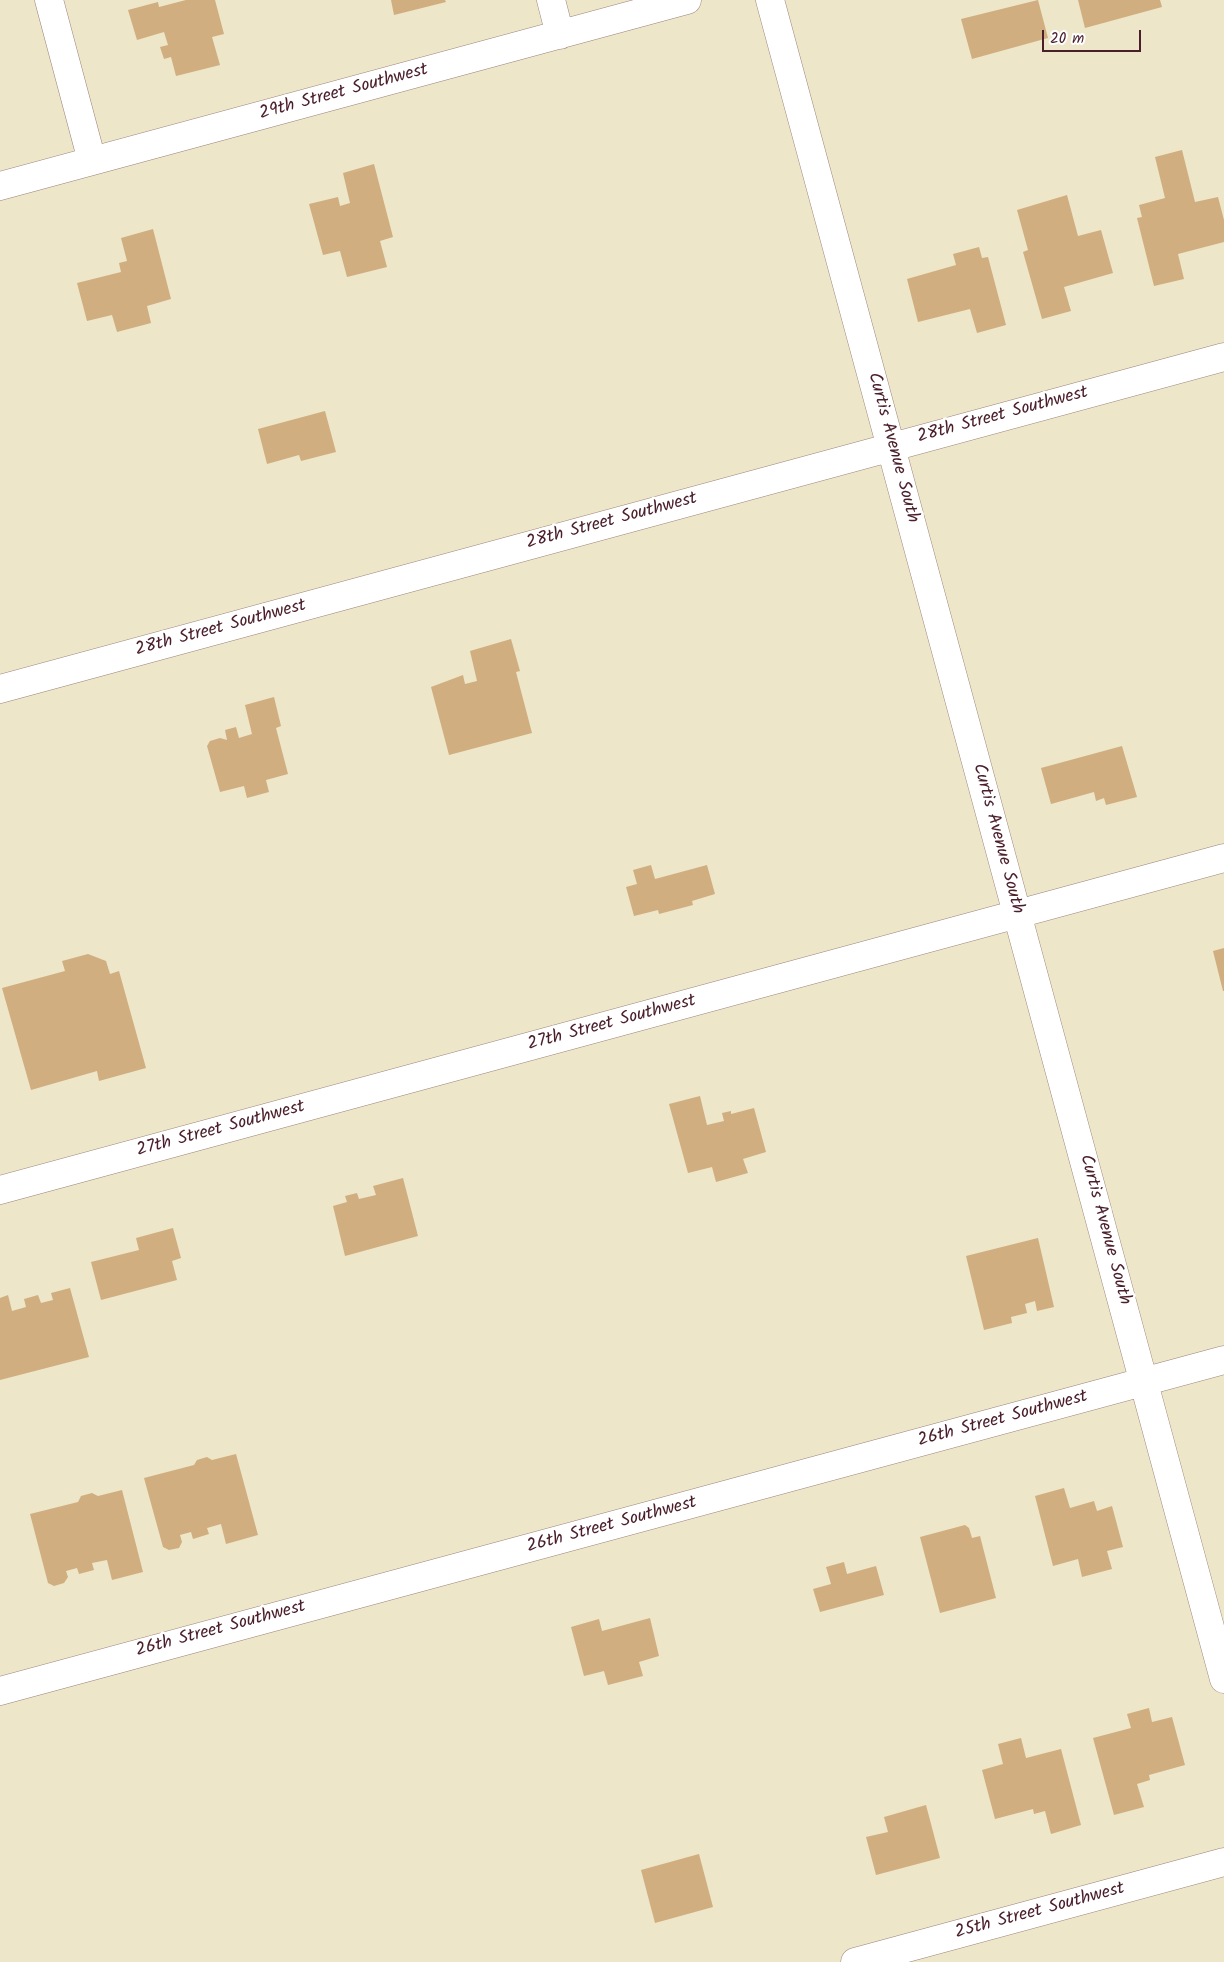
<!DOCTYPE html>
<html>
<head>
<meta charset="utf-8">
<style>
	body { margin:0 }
	#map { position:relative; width:1224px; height:1962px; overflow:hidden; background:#ede6c9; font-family:Kalam,sans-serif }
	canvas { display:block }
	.scale { position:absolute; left:1042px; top:30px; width:99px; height:22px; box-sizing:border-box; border:2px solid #4a1f2b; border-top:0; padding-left:6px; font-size:15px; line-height:18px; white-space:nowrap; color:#4a1f2b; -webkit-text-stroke:4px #fff; paint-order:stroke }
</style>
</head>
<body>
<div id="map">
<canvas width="1224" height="1962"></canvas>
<div class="scale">20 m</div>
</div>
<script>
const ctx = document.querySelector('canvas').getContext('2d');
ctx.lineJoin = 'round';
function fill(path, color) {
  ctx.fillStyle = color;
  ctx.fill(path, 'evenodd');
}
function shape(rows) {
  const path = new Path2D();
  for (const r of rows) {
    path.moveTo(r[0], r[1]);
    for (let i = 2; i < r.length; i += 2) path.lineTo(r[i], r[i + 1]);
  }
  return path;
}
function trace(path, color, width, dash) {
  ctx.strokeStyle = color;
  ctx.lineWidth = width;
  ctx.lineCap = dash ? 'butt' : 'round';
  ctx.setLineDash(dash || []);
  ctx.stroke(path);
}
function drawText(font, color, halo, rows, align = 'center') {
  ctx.font = font + ' Kalam,sans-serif';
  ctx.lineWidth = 5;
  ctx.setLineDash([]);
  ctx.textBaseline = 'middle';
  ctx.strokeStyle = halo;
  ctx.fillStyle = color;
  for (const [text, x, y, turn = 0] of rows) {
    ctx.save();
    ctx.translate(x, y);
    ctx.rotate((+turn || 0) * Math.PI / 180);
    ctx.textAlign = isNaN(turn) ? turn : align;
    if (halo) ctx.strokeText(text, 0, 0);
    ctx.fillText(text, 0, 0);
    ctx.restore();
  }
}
const building = shape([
	[186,0,215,0,224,34,212,37,220,65,176,76,171,57,164,59,160,47,168,45,164,32,137,40,128,10,158,2,159,7],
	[391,0,445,0,446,2,394,15],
	[1038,0,1048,38,972,59,961,19],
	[1078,0,1160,0,1162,7,1085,28],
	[1182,150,1195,202,1218,197,1224,220,1224,242,1178,254,1184,279,1154,286,1137,218,1142,217,1139,205,1165,198,1155,157],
	[374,164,393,237,380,241,387,267,347,277,340,251,323,255,309,204,338,197,340,206,350,203,343,173],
	[1067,195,1078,236,1101,230,1113,273,1064,287,1071,311,1042,319,1023,252,1028,250,1017,210],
	[153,229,171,299,147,306,151,323,117,332,112,315,87,321,77,283,121,272,119,263,127,261,121,238],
	[979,247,982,258,988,257,1006,325,977,333,970,309,918,322,907,279,956,265,953,254],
	[325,411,336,452,301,461,299,455,267,464,258,429],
	[511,639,520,671,516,672,532,733,449,755,431,687,463,675,465,684,477,681,470,651],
	[274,697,281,726,276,728,288,774,266,780,269,792,247,798,244,786,220,792,207,746,210,741,220,738,227,740,225,730,236,727,239,738,252,734,245,705],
	[1122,746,1137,797,1106,805,1104,798,1096,801,1094,792,1051,804,1041,768],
	[651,865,655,879,707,865,715,894,692,901,693,905,659,914,658,910,634,916,626,887,637,884,633,870],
	[1224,948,1224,991,1223,991,1213,951],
	[88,954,106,961,110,974,119,971,146,1068,99,1081,97,1071,31,1090,2,988,65,971,62,961],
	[700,1096,707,1125,724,1121,722,1113,731,1111,731,1114,754,1108,766,1152,743,1159,748,1173,716,1182,712,1167,688,1173,669,1104],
	[403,1178,418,1236,345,1256,333,1206,347,1202,345,1196,357,1193,359,1199,376,1195,373,1186],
	[173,1228,181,1258,172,1261,177,1280,101,1300,91,1262,139,1250,136,1238],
	[1038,1238,1054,1307,1037,1311,1035,1301,1025,1304,1027,1313,1011,1317,1012,1323,984,1330,966,1256],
	[70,1288,89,1357,0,1380,0,1298,8,1295,12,1311,26,1307,24,1299,38,1295,41,1303,53,1300,51,1293],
	[236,1454,258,1535,226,1544,221,1524,207,1528,209,1534,193,1539,191,1532,180,1535,182,1542,179,1548,169,1550,163,1547,144,1478,194,1465,197,1460,207,1457,212,1460],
	[1064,1488,1070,1508,1094,1501,1097,1511,1112,1506,1123,1547,1107,1551,1112,1569,1082,1577,1078,1559,1053,1566,1035,1496],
	[122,1490,143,1572,112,1580,107,1560,92,1563,94,1570,79,1574,77,1568,66,1571,68,1577,64,1583,54,1586,48,1583,30,1514,78,1502,81,1496,92,1493,98,1496],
	[965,1525,969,1528,972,1538,980,1536,996,1598,940,1613,920,1537],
	[844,1562,847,1574,876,1566,884,1595,820,1612,813,1589,831,1584,826,1567],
	[650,1618,659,1656,639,1662,643,1676,608,1685,604,1671,584,1676,571,1627,599,1619,602,1631],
	[1149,1708,1152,1722,1172,1717,1185,1765,1149,1775,1150,1780,1137,1784,1144,1807,1114,1815,1093,1738,1131,1728,1127,1714],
	[1021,1738,1026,1758,1061,1749,1081,1825,1051,1834,1045,1811,1034,1814,1033,1809,995,1819,982,1770,1003,1764,998,1744],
	[926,1805,940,1858,876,1875,866,1837,888,1832,884,1817],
	[699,1854,713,1907,655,1923,641,1870]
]);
const minor = shape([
	[49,0,92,161],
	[551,0,560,35],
	[770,0,1224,1679],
	[0,186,687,0],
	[0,689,1224,357],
	[0,1190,1224,858],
	[0,1691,1224,1360],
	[855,1962,1224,1862]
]);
const streetNames = [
	["29th Street Southwest",344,93,-15],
	["28th Street Southwest",1003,416,-15],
	["Curtis Avenue South",892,448,75],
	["28th Street Southwest",612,522,-15],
	["28th Street Southwest",221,629,-15],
	["Curtis Avenue South",997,839,75],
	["27th Street Southwest",612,1024,-15],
	["27th Street Southwest",221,1130,-15],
	["Curtis Avenue South",1104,1230,75],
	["26th Street Southwest",1003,1420,-15],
	["26th Street Southwest",612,1526,-15],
	["26th Street Southwest",221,1630,-15],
	["25th Street Southwest",1040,1912,-15]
];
fill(building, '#d0ae7f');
trace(minor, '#9c827a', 29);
trace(minor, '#fff', 28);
drawText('18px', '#4a1f2b', '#fff', streetNames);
</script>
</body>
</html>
